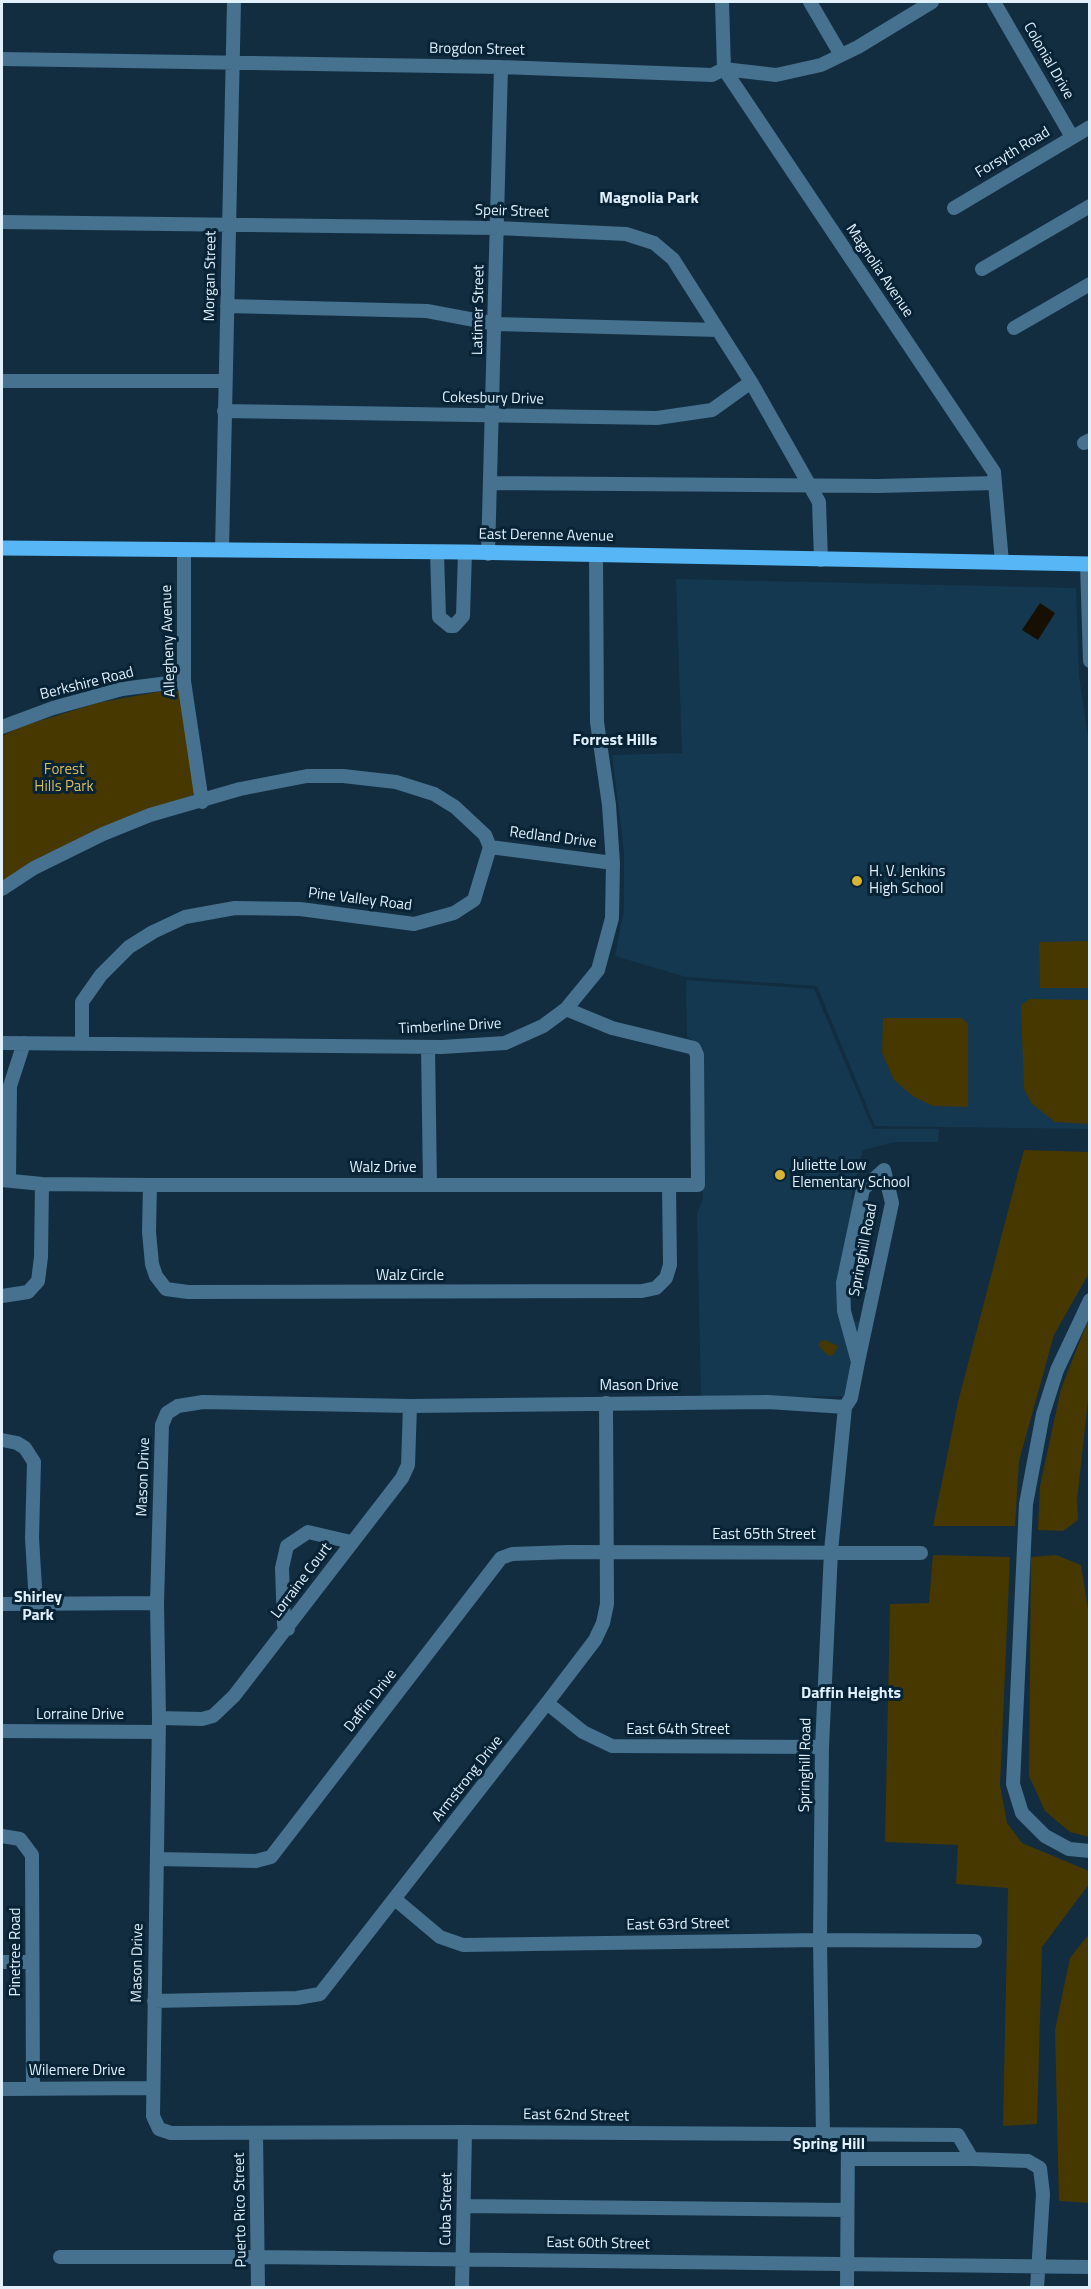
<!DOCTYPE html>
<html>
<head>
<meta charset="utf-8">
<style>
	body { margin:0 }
	#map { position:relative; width:1091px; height:2289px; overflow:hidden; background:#122d40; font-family:"Titillium Web",sans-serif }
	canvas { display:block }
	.frame { position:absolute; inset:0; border:3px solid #e0f0fc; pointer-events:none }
</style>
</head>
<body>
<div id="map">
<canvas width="1091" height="2289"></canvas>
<div class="frame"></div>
</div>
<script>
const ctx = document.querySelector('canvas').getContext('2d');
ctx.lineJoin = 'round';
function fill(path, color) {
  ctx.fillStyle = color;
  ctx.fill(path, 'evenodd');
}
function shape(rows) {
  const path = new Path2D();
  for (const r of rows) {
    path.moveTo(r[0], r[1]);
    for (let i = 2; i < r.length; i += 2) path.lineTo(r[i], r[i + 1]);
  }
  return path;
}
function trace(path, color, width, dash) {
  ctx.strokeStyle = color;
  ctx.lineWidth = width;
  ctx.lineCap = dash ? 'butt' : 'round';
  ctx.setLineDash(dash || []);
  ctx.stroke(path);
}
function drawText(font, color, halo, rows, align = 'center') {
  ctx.font = font + ' "Titillium Web",sans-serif';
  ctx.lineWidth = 6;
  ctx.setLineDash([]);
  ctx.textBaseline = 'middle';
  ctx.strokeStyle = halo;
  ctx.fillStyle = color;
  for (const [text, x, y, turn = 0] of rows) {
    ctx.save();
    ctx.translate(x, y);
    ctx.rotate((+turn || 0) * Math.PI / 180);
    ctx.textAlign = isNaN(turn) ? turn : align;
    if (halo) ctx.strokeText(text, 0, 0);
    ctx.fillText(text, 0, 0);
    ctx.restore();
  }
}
const built = shape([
	[676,579,1076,588,1079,676,1090,750,1089,1129,875,1126,817,986,686,977,615,956,624,910,624,851,612,755,682,753],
	[686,980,814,989,873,1129,939,1129,938,1142,895,1142,863,1150,851,1199,866,1203,848,1288,851,1320,861,1322,846,1396,701,1398,697,1214,703,1199,702,1053,696,1043,687,1037]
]);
const green = shape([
	[179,688,195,793,189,798,135,814,71,844,2,888,2,736,20,727,97,703],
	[1089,941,1089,988,1040,988,1039,942],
	[1030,999,1089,1000,1089,1124,1055,1122,1032,1104,1024,1089,1021,1005],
	[883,1018,962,1018,968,1024,968,1107,933,1106,914,1097,894,1080,882,1053],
	[1024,1150,1089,1152,1089,1273,1054,1335,1019,1461,1015,1526,933,1526,958,1402],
	[1089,1318,1089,1390,1077,1501,1078,1520,1063,1531,1038,1530,1040,1486,1061,1389],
	[825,1340,838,1346,833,1355,828,1356,819,1346,819,1342],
	[933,1555,1010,1557,1000,1785,1007,1823,1022,1843,1089,1871,1089,1884,1042,1947,1037,2124,1003,2126,1008,1888,956,1884,958,1845,885,1842,890,1604,929,1603],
	[1056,1555,1081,1565,1089,1616,1089,1837,1070,1832,1045,1811,1029,1776,1031,1557],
	[1089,1934,1089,2203,1059,2201,1055,2030,1070,1958]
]);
const water = shape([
	[1040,603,1055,613,1038,640,1022,630]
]);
const minor = shape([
	[722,2,724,69,994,472,1002,562],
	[810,2,841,55],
	[994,2,1072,137],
	[2,59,501,67,712,75,724,69,776,75,821,65,858,47,932,2],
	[954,208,1090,127],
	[2,222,497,228,626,234,654,243,673,259,751,382,819,502,821,560],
	[982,269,1090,206],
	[227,306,427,311,496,324,718,330],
	[1014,328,1090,284],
	[2,381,225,381],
	[224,411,657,418,712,410,751,382],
	[1084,443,1090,440],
	[491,483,879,486,995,483],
	[184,550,184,681,202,802],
	[222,550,234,2],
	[437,553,439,617,450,626,454,626,463,616,465,552],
	[488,554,501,67],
	[1087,564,1090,661],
	[2,727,53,708,122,689,184,681],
	[490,847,613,863],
	[2,889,34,868,103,834,150,815,240,789,307,776,343,776,396,782,434,794,455,807,485,835,490,847,474,900,454,913,414,924,300,909,235,908,185,917,153,932,129,947,101,975,82,1002,82,1044],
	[2,1043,442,1047,505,1043,543,1026,566,1009,598,970,612,918,613,863,609,805,597,722,596,555],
	[428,1047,430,1185],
	[2,1180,42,1184,150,1185,698,1185,697,1055,694,1048,612,1028,566,1009],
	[9,1180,10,1086,24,1043],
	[150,1185,149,1232,152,1264,156,1276,166,1289,188,1292,642,1291,656,1288,666,1278,670,1265,669,1185],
	[2,1296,28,1292,38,1281,41,1257,42,1184],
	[1090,1300,1057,1370,1043,1414,1026,1504,1013,1784,1022,1813,1045,1836,1069,1849,1090,1851],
	[845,1407,768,1402,410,1406,203,1402,178,1406,167,1413,162,1425,157,1603,159,1718,153,2116,159,2129,171,2133,465,2132,958,2135,972,2159,1028,2161,1040,2168,1043,2194,1037,2288],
	[2,1440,17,1443,25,1448,34,1462,32,1538,36,1604],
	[2,1604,157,1603],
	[288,1629,284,1625,282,1568,287,1546,308,1532,351,1542],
	[547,1703,583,1732,612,1746,822,1747],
	[159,1718,202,1719,213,1716,234,1696,402,1478,408,1465,410,1406],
	[2,1731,159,1732],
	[2,1836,20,1839,32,1855,33,2088],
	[157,1859,256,1861,271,1857,501,1558,512,1554,568,1552,921,1553],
	[396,1900,440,1937,463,1945,820,1940,975,1941],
	[2,1962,32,1962],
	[154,2001,297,1998,320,1994,547,1703,595,1640,603,1623,607,1604,606,1403],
	[2,2089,153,2088],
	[256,2133,258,2288],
	[823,2136,820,1940,822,1747,831,1551,845,1407,851,1398,858,1362,892,1203,884,1170,863,1189,843,1283,844,1311,858,1362],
	[848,2159,972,2159],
	[464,2206,847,2210],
	[60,2257,259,2257,1090,2267],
	[462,2288,465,2132],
	[847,2288,848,2135]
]);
const major = shape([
	[2,548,465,552,1090,564]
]);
const markers = [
	[857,881,6,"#d9b334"],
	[780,1175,6,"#d9b334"]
];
const streetNames = [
	["Brogdon Street",477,50,1],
	["Colonial Drive",1048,61,60],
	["Forsyth Road",1013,153,-31],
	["Speir Street",512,212,2],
	["Magnolia Avenue",879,271,56],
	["Morgan Street",211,276,-89],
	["Latimer Street",479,310,-89],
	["Cokesbury Drive",493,399,1],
	["East Derenne Avenue",546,536,1],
	["Allegheny Avenue",169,641,-92],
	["Berkshire Road",87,684,-14],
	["Redland Drive",553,838,7],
	["Pine Valley Road",360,900,7],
	["Timberline Drive",450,1027,-3],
	["Walz Drive",383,1168],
	["Springhill Road",864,1250,-79],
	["Walz Circle",410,1276],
	["Mason Drive",639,1386],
	["Mason Drive",144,1477,-88],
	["East 65th Street",764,1535],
	["Lorraine Court",302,1581,-53],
	["Daffin Drive",371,1701,-52],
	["Lorraine Drive",80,1715],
	["East 64th Street",678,1730],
	["Springhill Road",806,1765,-89],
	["Armstrong Drive",468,1779,-52],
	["East 63rd Street",678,1925,-1],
	["Pinetree Road",16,1952,-90],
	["Mason Drive",138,1963,-89],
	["Wilemere Drive",77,2071],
	["East 62nd Street",576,2116,1],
	["Cuba Street",447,2209,-89],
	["Puerto Rico Street",241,2210,-91],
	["East 60th Street",598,2244,1]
];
const parkNames = [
	["Forest",64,770],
	["Hills Park",64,787]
];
const poiNames = [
	["H. V. Jenkins",869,872],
	["High School",869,889],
	["Juliette Low",792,1166],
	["Elementary School",792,1183]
];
const neighbourhoodNames = [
	["Magnolia Park",649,199],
	["Forrest Hills",615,741],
	["Shirley",38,1598],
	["Park",38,1616],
	["Daffin Heights",851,1694],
	["Spring Hill",829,2145]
];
fill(built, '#14384f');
fill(green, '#473800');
fill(water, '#171000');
trace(minor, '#46718f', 14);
trace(major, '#57b6f5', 15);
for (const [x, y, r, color] of markers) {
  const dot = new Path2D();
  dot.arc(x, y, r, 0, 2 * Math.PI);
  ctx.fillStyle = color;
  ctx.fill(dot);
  trace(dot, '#072335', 2);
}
drawText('15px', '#e0f0fc', '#072335', streetNames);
drawText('15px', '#dbbc5c', '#072335', parkNames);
drawText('15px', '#e0f0fc', '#072335', poiNames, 'left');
drawText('bold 16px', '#e0f0fc', '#072335', neighbourhoodNames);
</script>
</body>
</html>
